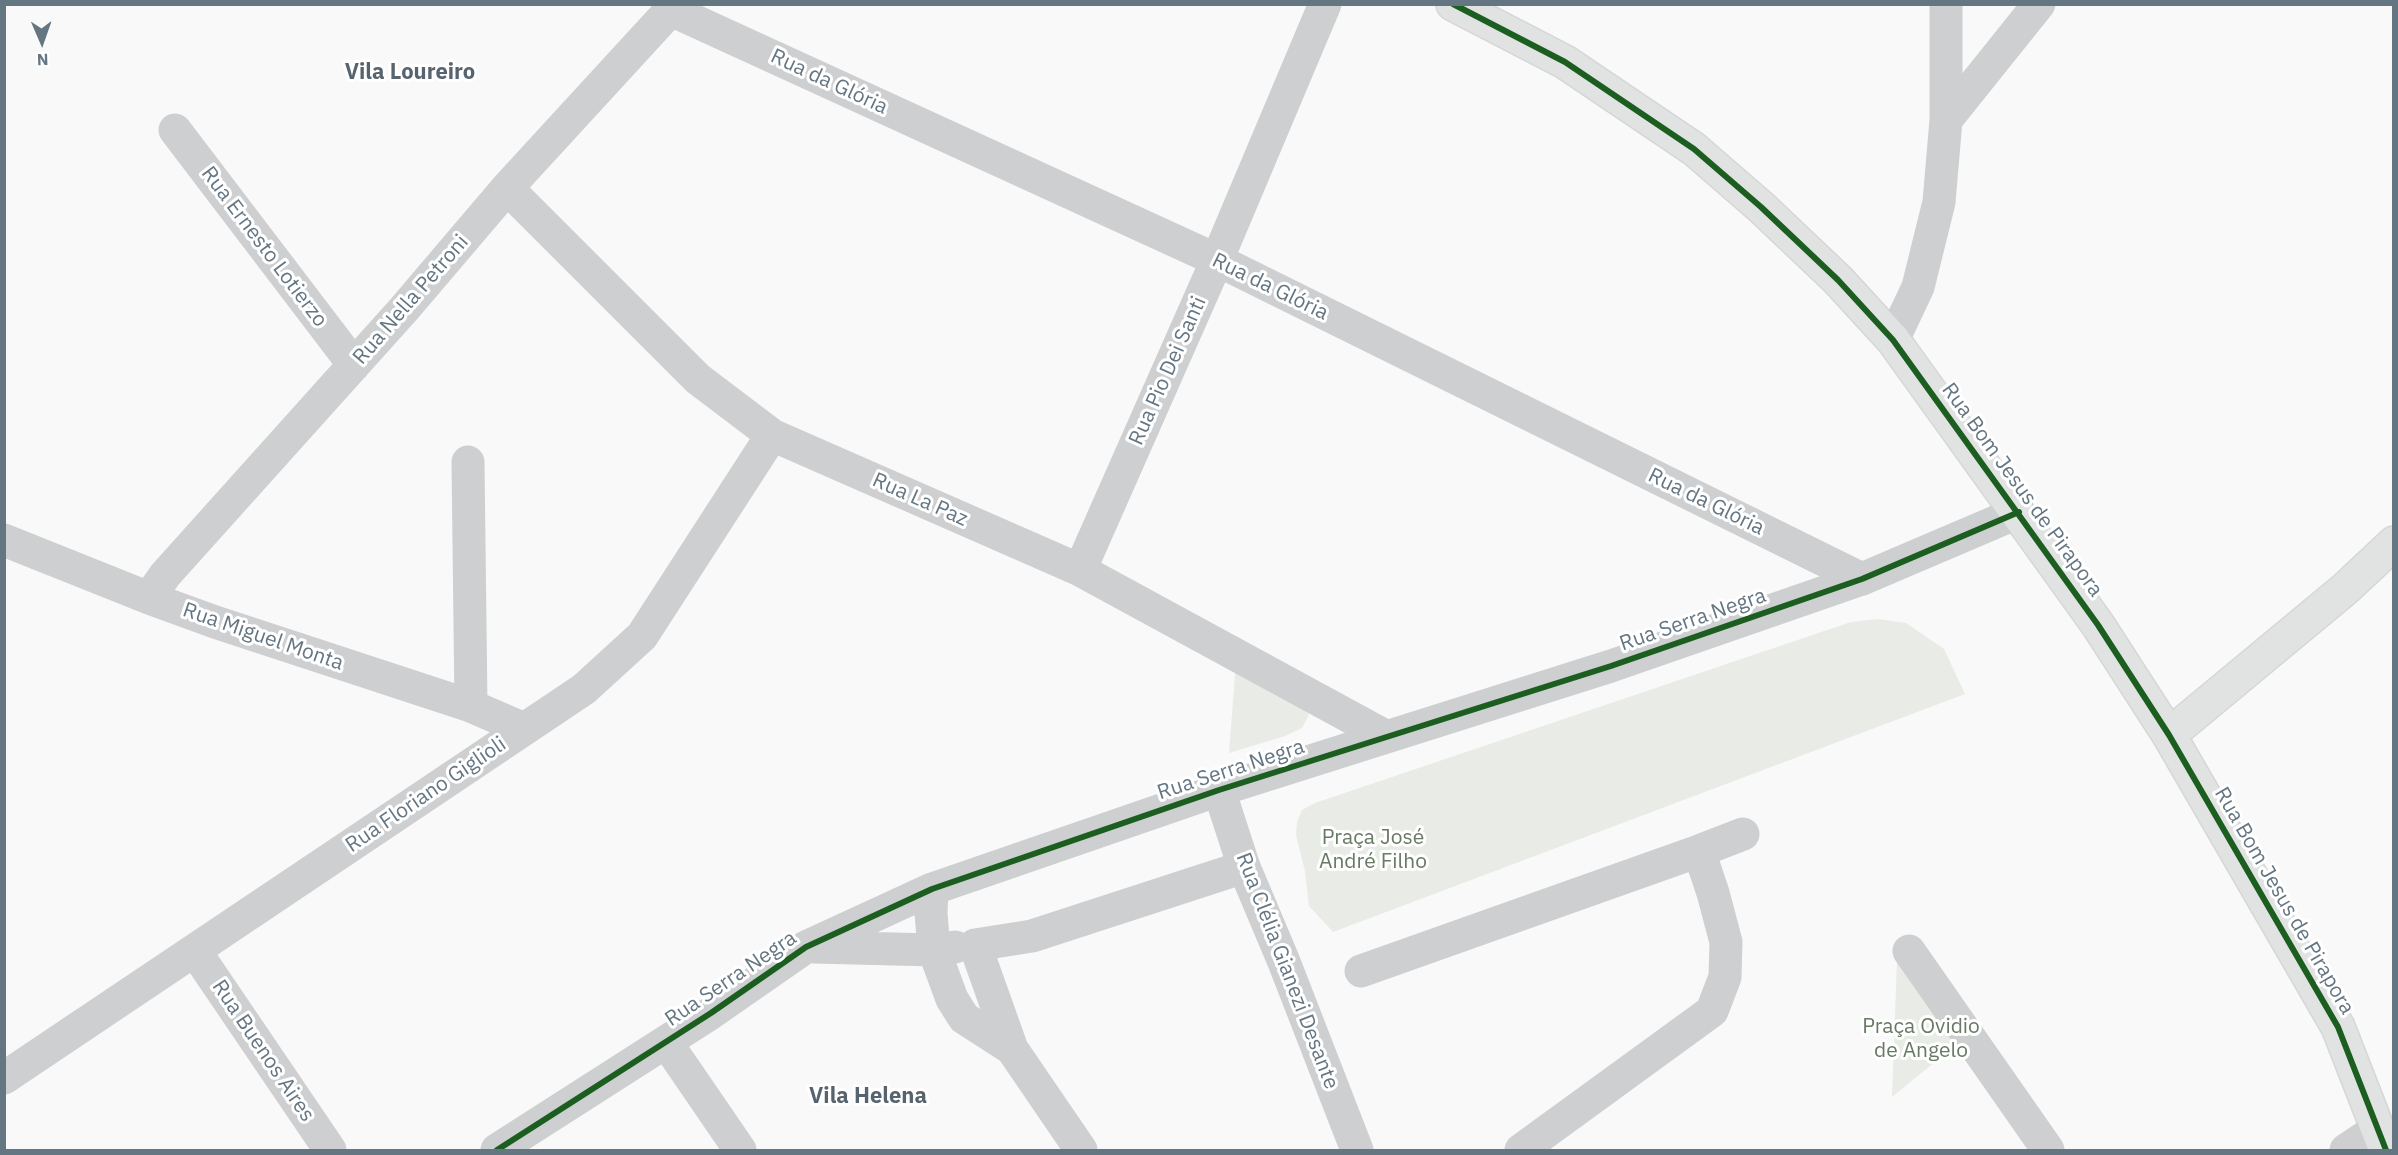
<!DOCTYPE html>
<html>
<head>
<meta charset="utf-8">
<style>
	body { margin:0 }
	#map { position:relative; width:2398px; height:1155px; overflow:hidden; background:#f9f9f9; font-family:"IBM Plex Sans",sans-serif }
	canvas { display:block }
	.frame { position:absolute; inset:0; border:6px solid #657683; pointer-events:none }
	.north { position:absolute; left:12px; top:12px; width:60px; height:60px; -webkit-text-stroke:4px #fff; paint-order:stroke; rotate:178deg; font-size:16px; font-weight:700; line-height:24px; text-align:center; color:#657683 }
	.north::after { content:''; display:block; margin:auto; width:21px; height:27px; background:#657683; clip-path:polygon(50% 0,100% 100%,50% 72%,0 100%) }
</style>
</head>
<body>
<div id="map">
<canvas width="2398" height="1155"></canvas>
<div class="frame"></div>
<div class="north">N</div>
</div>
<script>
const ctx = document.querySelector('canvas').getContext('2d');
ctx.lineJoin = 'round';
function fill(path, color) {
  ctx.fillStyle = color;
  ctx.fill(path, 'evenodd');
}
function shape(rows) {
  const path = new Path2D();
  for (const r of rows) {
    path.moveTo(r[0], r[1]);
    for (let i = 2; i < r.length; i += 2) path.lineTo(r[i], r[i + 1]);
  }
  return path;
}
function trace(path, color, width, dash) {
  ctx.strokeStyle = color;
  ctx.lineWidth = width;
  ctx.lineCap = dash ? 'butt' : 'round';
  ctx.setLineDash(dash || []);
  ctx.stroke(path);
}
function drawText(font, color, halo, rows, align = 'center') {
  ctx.font = font + ' "IBM Plex Sans",sans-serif';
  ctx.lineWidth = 6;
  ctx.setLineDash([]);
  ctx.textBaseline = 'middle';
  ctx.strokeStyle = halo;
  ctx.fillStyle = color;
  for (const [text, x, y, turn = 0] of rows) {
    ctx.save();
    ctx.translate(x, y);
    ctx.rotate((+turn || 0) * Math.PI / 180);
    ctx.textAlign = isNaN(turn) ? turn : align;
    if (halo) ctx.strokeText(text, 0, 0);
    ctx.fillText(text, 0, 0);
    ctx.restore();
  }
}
const green = shape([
	[1878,619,1906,623,1944,649,1965,694,1333,932,1309,906,1305,871,1296,835,1297,822,1302,810,1315,803,1851,622],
	[1236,662,1305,701,1309,715,1302,728,1285,736,1229,753],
	[1897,960,1957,1044,1892,1097]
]);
const street = shape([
	[671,10,1217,260,1862,579],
	[1946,120,2039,4],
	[175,130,354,365],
	[507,188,698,379,772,435,1080,570,1387,737],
	[1893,340,1918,287,1939,202,1946,120,1946,4],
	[468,462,471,706],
	[4,540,149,598,215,622,471,706,524,729],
	[1080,570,1217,260,1325,4],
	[149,598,165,575,404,309,507,188,676,4],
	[1219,790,1244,867,1284,962,1357,1150],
	[932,889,931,913,934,950,955,947],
	[814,947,934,950,952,999,964,1018,1012,1049],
	[195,951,330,1150],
	[1909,951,2048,1150],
	[1361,971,1699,851,1743,834],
	[666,1042,740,1150],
	[4,1078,584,689,642,636,772,435],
	[497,1150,711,1013,806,947,932,889,1219,790,1611,666,1862,579,2019,512],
	[1081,1150,1012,1049,975,945,1032,936,1244,867],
	[1521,1150,1712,1011,1725,977,1726,942,1713,893,1699,851],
	[2346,1150,2379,1128]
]);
const secondary = shape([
	[1453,4,1565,62,1694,149,1761,207,1838,280,1893,340,2098,625,2169,735,2338,1027,2386,1150],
	[2169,735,2345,589,2394,543]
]);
const cycleway = shape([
	[1453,4,1565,62,1694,149,1761,207,1838,280,1893,340,2098,625,2169,735,2338,1027,2386,1150],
	[497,1150,711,1013,806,947,932,889,1219,790,1611,666,1862,579,2019,512]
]);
const streetNames = [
	["Rua da Glória",829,82,25],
	["Rua Ernesto Lotierzo",264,247,53],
	["Rua da Glória",1270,287,26],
	["Rua Nella Petroni",411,300,-49],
	["Rua Pio Dei Santi",1168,371,-66],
	["Rua Bom Jesus de Pirapora",2022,490,54],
	["Rua La Paz",920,500,24],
	["Rua da Glória",1706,502,26],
	["Rua Serra Negra",1693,620,-19],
	["Rua Miguel Monta",263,637,19],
	["Rua Serra Negra",1231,770,-18],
	["Rua Floriano Giglioli",426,795,-34],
	["Rua Bom Jesus de Pirapora",2284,901,60],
	["Rua Clélia Gianezi Desante",1287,971,69],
	["Rua Serra Negra",731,979,-34],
	["Rua Buenos Aires",263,1051,56]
];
const parkNames = [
	["Praça José",1373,838],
	["André Filho",1373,862],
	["Praça Ovidio",1921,1027],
	["de Angelo",1921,1051]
];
const neighbourhoodNames = [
	["Vila Loureiro",410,73],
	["Vila Helena",868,1097]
];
fill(green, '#e8ebe6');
trace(secondary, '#d5d6d7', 36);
trace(street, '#cecfd0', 33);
trace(secondary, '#e1e2e2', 33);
trace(cycleway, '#1b5e20', 6);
drawText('21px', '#657683', '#fff', streetNames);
drawText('21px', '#687a64', '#fff', parkNames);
drawText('bold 22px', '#57646e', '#fff', neighbourhoodNames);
</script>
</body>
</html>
